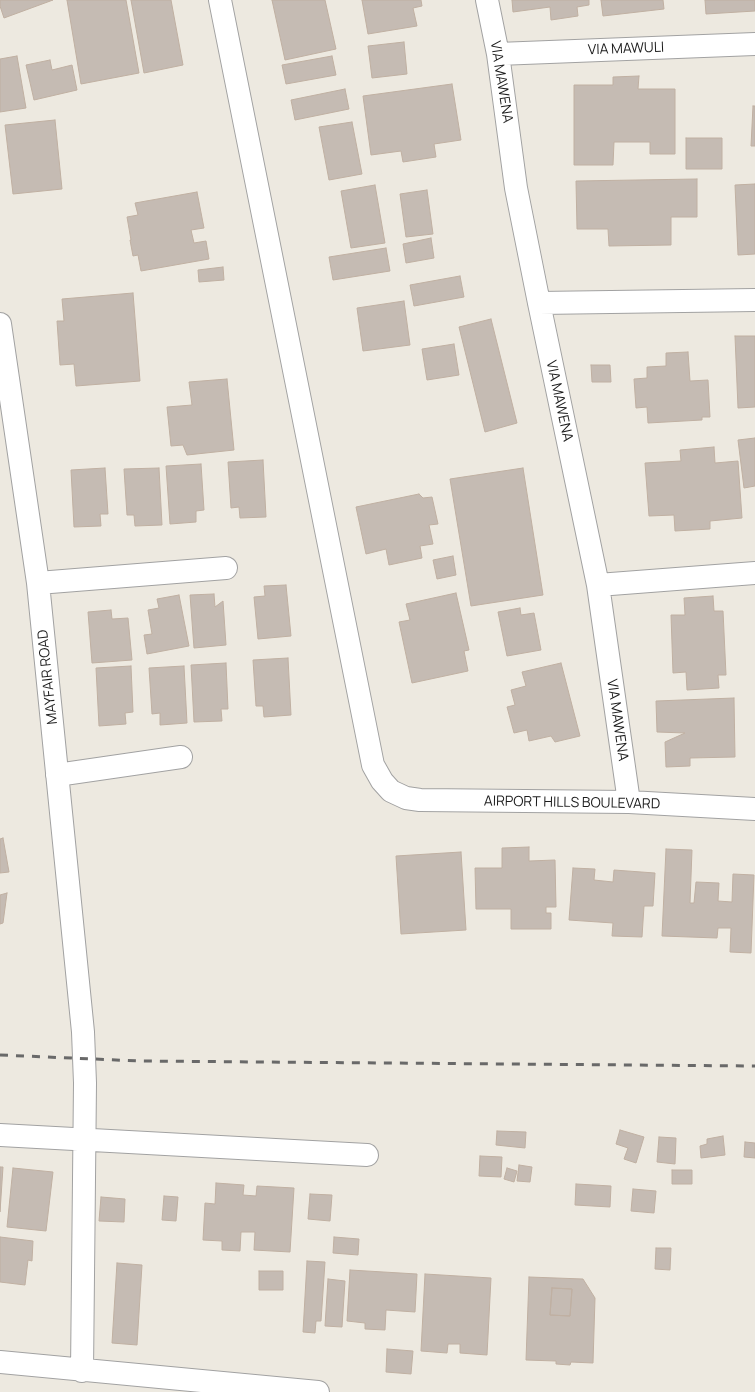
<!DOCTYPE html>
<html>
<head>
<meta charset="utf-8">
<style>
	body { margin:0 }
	canvas { display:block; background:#ede9e0 }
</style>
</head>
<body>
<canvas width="755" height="1392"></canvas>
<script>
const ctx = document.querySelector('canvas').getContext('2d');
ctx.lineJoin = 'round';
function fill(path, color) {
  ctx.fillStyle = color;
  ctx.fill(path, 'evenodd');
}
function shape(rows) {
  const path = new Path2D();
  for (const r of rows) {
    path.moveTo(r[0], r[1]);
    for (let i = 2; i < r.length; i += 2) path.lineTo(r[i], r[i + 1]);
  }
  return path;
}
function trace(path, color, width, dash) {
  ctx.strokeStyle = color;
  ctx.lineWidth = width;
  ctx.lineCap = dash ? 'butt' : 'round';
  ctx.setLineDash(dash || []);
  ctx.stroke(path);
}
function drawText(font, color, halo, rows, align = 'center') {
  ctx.font = font + ' Manrope,sans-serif';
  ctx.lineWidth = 3.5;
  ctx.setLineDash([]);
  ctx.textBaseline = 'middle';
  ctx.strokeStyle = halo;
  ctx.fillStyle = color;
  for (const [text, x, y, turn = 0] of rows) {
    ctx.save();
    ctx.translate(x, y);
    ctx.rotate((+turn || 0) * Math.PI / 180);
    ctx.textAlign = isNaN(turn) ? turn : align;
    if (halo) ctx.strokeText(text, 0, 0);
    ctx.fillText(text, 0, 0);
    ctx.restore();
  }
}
const building = shape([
	[0,0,53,0,4,18,0,6,0,0],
	[67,0,126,0,139,73,81,84,67,0],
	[131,0,171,0,183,65,144,73,131,0],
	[272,0,325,0,336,49,285,60,272,0],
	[362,0,421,0,422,6,413,8,417,26,368,34,362,0],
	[512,0,589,0,589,5,577,7,578,16,551,20,550,7,513,12,512,0],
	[601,0,663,0,664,9,603,16,601,0],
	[705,0,755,0,755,11,706,14,705,0],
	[404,42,407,74,372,78,368,46,404,42],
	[17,56,26,108,0,112,0,59,17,56],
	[332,56,336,75,286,84,282,65,332,56],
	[50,60,52,70,72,65,77,90,34,100,26,65,50,60],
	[639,76,638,89,675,89,675,154,650,154,650,142,614,142,613,165,574,165,574,85,613,85,613,77,639,76],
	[452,84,461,140,434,144,436,157,403,162,401,151,371,155,363,96,452,84],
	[345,89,349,109,295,120,291,100,345,89],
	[753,106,755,106,755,146,751,146,753,106],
	[55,120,62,189,13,194,5,125,55,120],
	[352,122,362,174,329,180,319,127,352,122],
	[686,138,722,138,722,169,686,169,686,138],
	[697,179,697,217,671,217,671,245,609,246,608,229,577,229,576,181,697,179],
	[755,184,755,254,738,255,735,185,755,184],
	[375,185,385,243,351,248,341,191,375,185],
	[427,190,433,234,406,237,400,194,427,190],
	[197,192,204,228,191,230,194,243,206,241,209,259,141,271,138,255,133,256,130,240,131,240,127,217,138,215,135,203,197,192],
	[431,238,434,258,406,263,403,244,431,238],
	[386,248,390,271,333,280,329,257,386,248],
	[223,267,224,280,199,282,198,270,223,267],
	[460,276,464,297,414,306,410,285,460,276],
	[133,293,140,381,76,386,74,364,60,365,57,321,64,321,62,299,133,293],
	[404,301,410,345,363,351,357,308,404,301],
	[491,319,517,423,485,432,459,327,491,319],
	[735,336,755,336,755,407,738,408,735,336],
	[454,344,459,375,427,380,422,349,454,344],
	[688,352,690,381,708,380,710,417,702,417,702,420,648,423,647,407,636,408,634,379,647,378,647,367,666,366,666,353,688,352],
	[591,365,610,365,611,382,592,382,591,365],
	[227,379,234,450,187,455,183,445,171,446,167,407,192,405,189,382,227,379],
	[755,438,755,486,744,488,738,440,755,438],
	[714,447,715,463,738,461,742,518,710,521,710,529,675,531,674,515,649,516,645,463,681,461,680,450,714,447],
	[263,460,266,517,240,518,239,507,231,508,228,462,263,460],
	[201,464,204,510,196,511,196,522,170,524,166,466,201,464],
	[105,468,108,514,100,514,101,526,74,527,71,470,105,468],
	[159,468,162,525,135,526,134,515,127,515,124,469,159,468],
	[523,468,543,595,471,606,450,479,523,468],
	[419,494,423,498,432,497,438,524,429,525,433,544,420,546,422,558,389,565,386,549,366,554,356,507,419,494],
	[453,556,456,575,437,579,433,560,453,556],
	[286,585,291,636,258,639,254,597,265,596,264,586,286,585],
	[456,593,469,650,464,651,468,671,412,683,399,622,410,620,406,604,456,593],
	[214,594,215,607,223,601,226,645,194,648,190,595,214,594],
	[179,595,189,646,147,654,144,635,152,634,148,610,159,608,157,599,179,595],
	[713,596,714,611,723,611,726,675,718,675,719,688,687,690,686,672,673,673,671,615,685,615,684,598,713,596],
	[520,608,521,615,534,613,541,650,507,656,498,612,520,608],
	[111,610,112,619,128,618,132,660,92,663,88,612,111,610],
	[288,658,291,715,264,717,263,706,256,706,253,660,288,658],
	[226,663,228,709,221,709,222,721,194,722,191,665,226,663],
	[561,663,580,736,555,742,551,736,529,741,527,730,514,733,507,707,515,705,511,690,526,686,522,672,561,663],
	[131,666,133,712,125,713,126,724,99,726,96,668,131,666],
	[184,666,187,723,160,725,160,713,152,714,149,668,184,666],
	[734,698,735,757,690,758,690,766,666,767,665,742,685,733,657,732,656,701,734,698],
	[3,838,9,872,0,873,0,839,3,838],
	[529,847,529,861,555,860,556,907,546,907,546,913,551,913,551,929,511,929,511,909,476,909,475,868,502,868,502,848,529,847],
	[666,849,692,850,690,903,694,903,696,882,719,883,718,901,732,902,733,874,754,875,751,953,730,952,731,928,718,928,717,938,662,936,666,849],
	[461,852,466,930,401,934,396,856,461,852],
	[573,868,595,869,594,880,613,882,614,870,655,873,653,906,644,906,642,937,612,936,613,923,569,920,573,868],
	[7,893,3,923,0,924,0,895,7,893],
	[620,1130,644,1137,636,1163,624,1159,628,1148,616,1144,620,1130],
	[497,1131,526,1132,525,1148,496,1145,497,1131],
	[723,1136,725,1155,701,1158,700,1146,707,1144,707,1139,723,1136],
	[659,1137,676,1138,675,1164,657,1162,659,1137],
	[745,1142,755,1143,755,1158,744,1157,745,1142],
	[480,1156,502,1157,501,1177,479,1176,480,1156],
	[519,1165,532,1167,530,1182,517,1181,519,1165],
	[0,1167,3,1167,0,1212,0,1167],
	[13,1168,53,1172,46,1231,7,1227,13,1168],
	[507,1168,517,1171,514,1182,504,1179,507,1168],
	[672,1170,692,1170,692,1184,672,1184,672,1170],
	[216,1183,244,1185,243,1195,256,1196,257,1186,294,1188,290,1252,254,1250,255,1232,241,1232,240,1251,222,1250,222,1241,203,1240,205,1203,215,1204,216,1183],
	[576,1184,611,1186,610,1207,575,1205,576,1184],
	[633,1189,656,1191,654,1213,631,1211,633,1189],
	[310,1194,332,1195,330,1221,308,1219,310,1194],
	[164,1196,178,1197,176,1221,162,1220,164,1196],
	[101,1197,125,1199,124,1222,99,1221,101,1197],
	[0,1237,33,1241,32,1261,28,1260,25,1285,0,1282,0,1237],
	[334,1237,359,1239,358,1255,333,1253,334,1237],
	[656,1248,671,1248,670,1270,655,1269,656,1248],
	[307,1261,325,1262,321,1321,316,1321,315,1333,303,1332,307,1261],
	[117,1263,142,1265,137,1345,112,1343,117,1263],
	[350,1270,417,1274,415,1312,386,1310,385,1330,365,1329,365,1323,347,1321,350,1270],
	[259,1271,283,1271,283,1290,259,1290,259,1271],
	[425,1274,491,1278,487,1355,460,1353,460,1344,448,1344,447,1353,421,1351,425,1274],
	[529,1277,583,1279,595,1298,593,1363,571,1362,570,1365,556,1364,556,1361,526,1360,529,1277],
	[552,1288,572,1289,570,1316,550,1315,552,1288],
	[328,1279,345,1281,342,1327,325,1326,328,1279],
	[552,1288,572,1289,570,1316,550,1315,552,1288],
	[387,1349,413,1351,411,1374,386,1372,387,1349]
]);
const minor = shape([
	[220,0,373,765,382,781,391,791,406,798,420,800,629,802,755,809],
	[487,0,498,54,516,188,539,303,598,585,629,802],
	[498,54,755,44],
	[539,303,755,300],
	[0,324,38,583,83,1032,85,1083,82,1371],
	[38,583,226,568],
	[598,585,755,573],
	[57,775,181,757],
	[0,1135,367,1155],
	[0,1362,318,1392]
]);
const rail = shape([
	[0,1055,140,1061,755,1066]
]);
const streetNames = [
	["VIA MAWULI",626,49,-2],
	["VIA MAWENA",501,82,81],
	["VIA MAWENA",559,401,78],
	["MAYFAIR ROAD",48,677,-96],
	["VIA MAWENA",617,720,82],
	["AIRPORT HILLS BOULEVARD",572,803,1]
];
fill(building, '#c5bbb3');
trace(building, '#c0b0a2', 1);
trace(minor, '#a2a2a2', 24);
trace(minor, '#fff', 22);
trace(rail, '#696969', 3, [8, 8]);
drawText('14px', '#1b1b1b', '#fff', streetNames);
</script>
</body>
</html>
